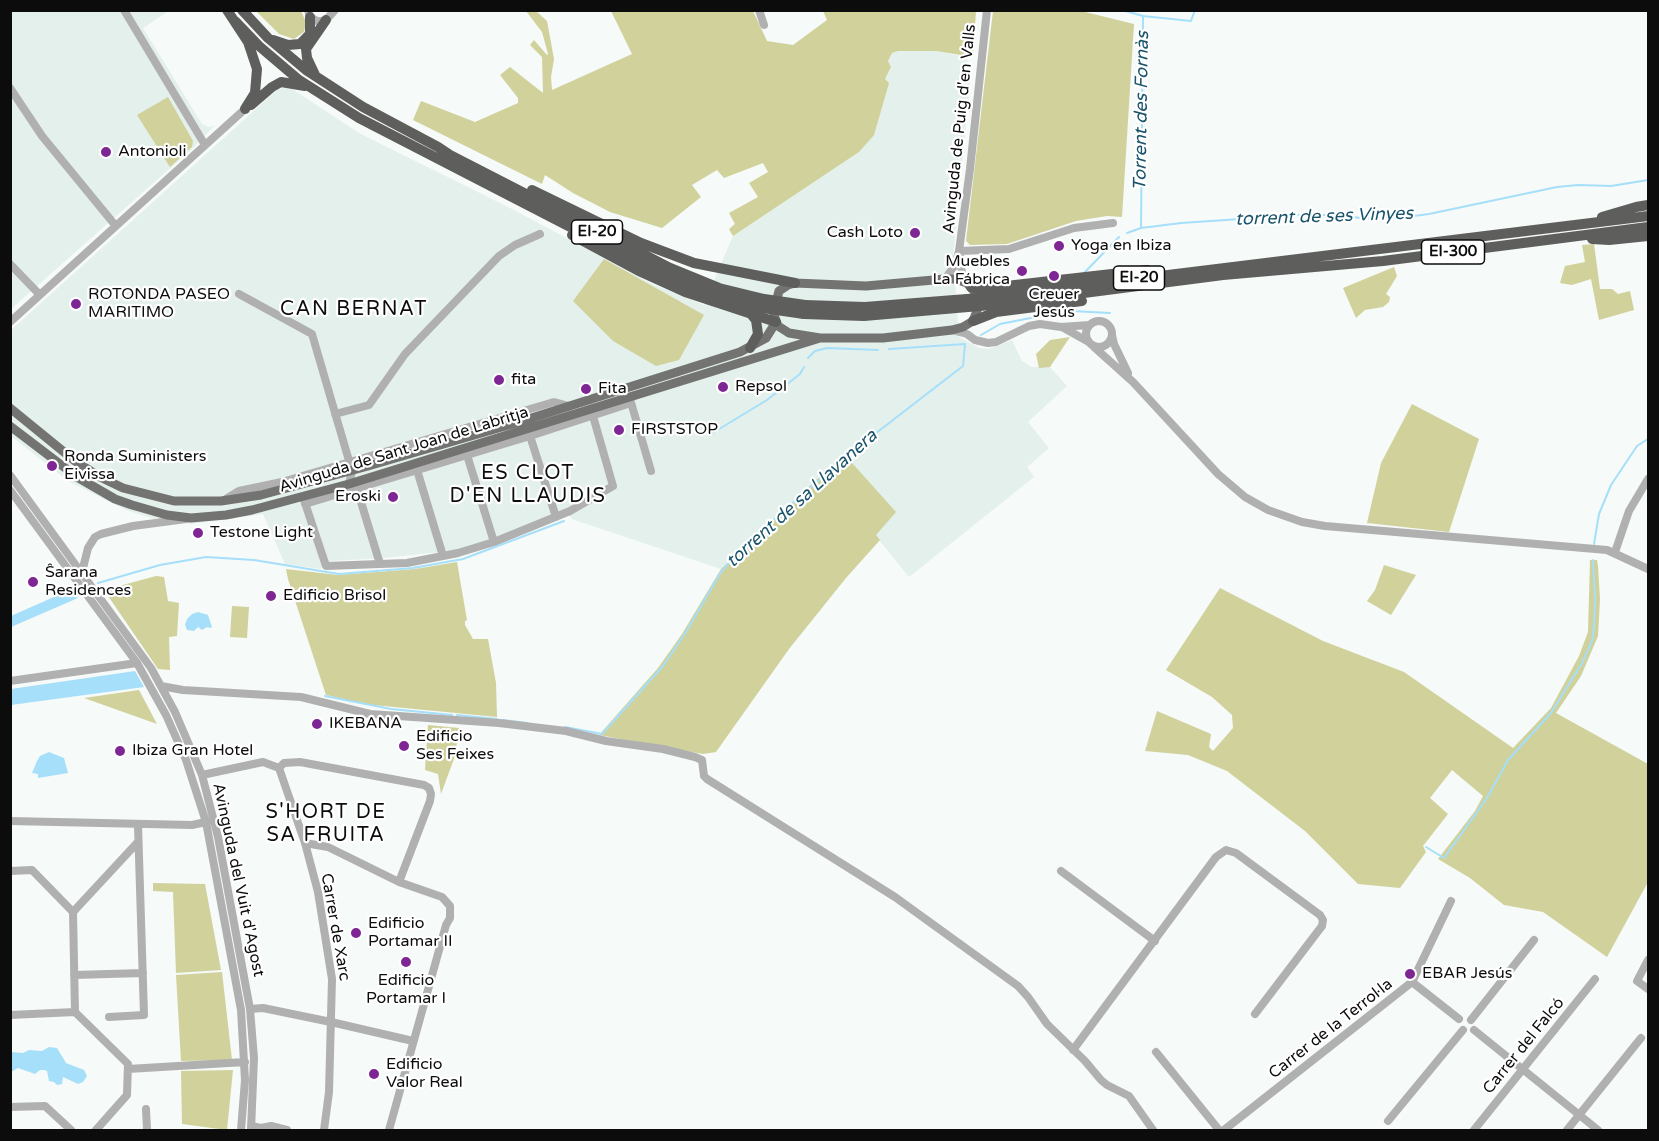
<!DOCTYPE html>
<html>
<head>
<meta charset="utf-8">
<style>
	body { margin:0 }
	#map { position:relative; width:1659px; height:1141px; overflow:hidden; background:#f6faf8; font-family:"Varela Round",sans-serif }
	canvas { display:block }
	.frame { position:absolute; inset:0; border:12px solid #0b0c0b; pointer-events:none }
</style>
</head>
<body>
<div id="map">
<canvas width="1659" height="1141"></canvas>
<div class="frame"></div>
</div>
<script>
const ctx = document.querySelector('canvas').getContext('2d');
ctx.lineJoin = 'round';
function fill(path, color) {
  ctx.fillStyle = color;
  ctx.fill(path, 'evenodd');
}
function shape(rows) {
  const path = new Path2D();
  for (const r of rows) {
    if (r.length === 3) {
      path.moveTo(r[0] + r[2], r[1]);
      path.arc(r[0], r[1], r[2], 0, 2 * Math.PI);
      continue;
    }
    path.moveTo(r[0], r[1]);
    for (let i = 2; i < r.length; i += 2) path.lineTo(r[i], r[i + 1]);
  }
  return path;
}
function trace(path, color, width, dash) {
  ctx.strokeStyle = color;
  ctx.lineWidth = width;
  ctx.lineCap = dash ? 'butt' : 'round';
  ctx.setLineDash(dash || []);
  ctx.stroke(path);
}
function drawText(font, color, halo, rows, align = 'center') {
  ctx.font = font + ' "Varela Round",sans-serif';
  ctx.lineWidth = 4.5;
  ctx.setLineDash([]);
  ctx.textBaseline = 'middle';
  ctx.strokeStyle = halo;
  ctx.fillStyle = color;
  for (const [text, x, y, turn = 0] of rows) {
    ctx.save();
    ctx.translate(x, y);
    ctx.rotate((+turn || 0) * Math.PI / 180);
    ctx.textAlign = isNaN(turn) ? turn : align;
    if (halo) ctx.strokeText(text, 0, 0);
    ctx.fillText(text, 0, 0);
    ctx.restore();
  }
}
const built = shape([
	[11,11,169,11,143,28,202,124,209,127,214,126,193,148,11,309],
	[898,51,936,51,967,57,970,85,953,256,959,337,979,348,989,349,1012,340,1022,361,1032,367,1050,367,1067,386,1028,422,1049,448,1027,467,1034,477,909,577,875,535,844,455,721,569,572,519,565,509,490,540,459,550,384,558,330,561,321,569,285,564,263,514,189,524,151,518,126,510,68,481,11,436,10,331,277,90,284,88,292,89,359,133,512,209,654,285,704,305,733,236,859,152,885,79,891,67,888,61,892,53]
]);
const green = shape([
	[256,11,301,11,306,22,304,32,294,39,279,34],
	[526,11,536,11,547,21,554,59,551,77,552,90,632,54,611,11,753,11,767,41,793,45,827,20,823,11,976,11,973,57,936,51,898,51,892,53,888,61,891,67,885,79,889,83,874,135,859,152,733,236,729,229,735,224,729,213,758,197,749,183,768,172,763,163,724,178,717,170,692,185,701,197,662,228,610,212,573,193,545,175,542,184,413,120,421,101,475,122,518,103,518,98,500,75,510,67,543,93,542,57,530,45,534,40,547,55,548,54,542,32],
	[993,11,1081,11,1134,24,1122,217,1107,216,1076,221,1007,244,970,245,966,241],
	[168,97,193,141,192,147,170,167,137,115],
	[1594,244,1600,289,1612,289,1618,294,1630,291,1634,310,1599,320,1591,279,1572,285,1560,283,1565,266,1585,262,1582,245],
	[604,259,704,315,679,360,656,366,613,341,573,301],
	[1394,267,1397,276,1386,294,1390,297,1389,302,1383,307,1365,310,1356,318,1343,288],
	[1070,337,1050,367,1039,368,1036,354,1050,340],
	[1412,404,1479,439,1449,532,1367,523,1381,463],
	[844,454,896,512,876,535,880,540,846,578,789,649,716,752,703,754,599,735,658,668,682,634,721,569],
	[1590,560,1597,560,1598,567,1600,599,1598,636,1581,676,1556,713,1648,764,1648,882,1607,957,1543,912,1504,905,1470,878,1438,859,1475,811,1483,796,1452,770,1430,798,1448,814,1423,846,1426,852,1400,888,1358,884,1305,831,1227,771,1188,755,1145,751,1157,711,1211,734,1209,747,1213,751,1233,728,1232,715,1212,697,1166,670,1220,588,1323,641,1404,672,1513,748,1551,708,1579,656,1588,632],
	[457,562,467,620,465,621,465,625,473,639,488,639,496,683,497,717,363,704,326,695,288,579,286,569,338,575,415,569],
	[1384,565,1416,575,1391,615,1367,601,1375,590],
	[156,576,164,577,168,601,179,603,177,636,169,637,170,670,158,669,106,593,112,588],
	[232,606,249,607,247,638,230,637],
	[139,690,157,724,84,698],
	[428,725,459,728,455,756,441,794,438,774,425,770],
	[153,883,205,884,221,970,176,973,173,892,153,891],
	[222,972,232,1060,181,1061,176,975],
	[233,1070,227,1130,182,1124,181,1071]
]);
const water = shape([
	[72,589,78,598,11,627,11,616],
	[198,612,208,615,212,627,210,628,207,627,202,630,198,627,194,631,187,630,185,625,187,619,192,614],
	[135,671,144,687,11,705,11,689],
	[49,752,64,758,68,773,38,778,38,774,32,773,37,761,40,756],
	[49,1047,57,1048,66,1063,84,1070,87,1076,83,1082,78,1084,63,1077,62,1084,57,1085,54,1082,49,1081,47,1071,44,1070,40,1070,35,1074,18,1068,11,1072,11,1052,23,1053,29,1050,42,1051]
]);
const stream = shape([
	[1122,10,1143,16,1141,228],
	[1143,16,1191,21,1195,10],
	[1127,233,1141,228,1181,223,1300,215,1329,215,1362,218,1399,218,1429,214,1557,187,1578,185,1611,186,1648,180],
	[1084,273,1119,237],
	[981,335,1000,324,1046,315,1053,310,1110,313],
	[808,358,815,351,827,348,878,350],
	[711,434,767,400,800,374,804,367],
	[1594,544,1599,514,1611,485,1637,446,1648,439],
	[98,583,160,565,206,557,254,560,339,574,413,568,463,559,564,521],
	[325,696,391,709,452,715],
	[457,715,497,719],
	[503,720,527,723],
	[565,727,602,734,663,666,686,632,721,572,742,548,845,457,963,366,965,344,889,349],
	[1426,847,1444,858,1487,798,1508,760,1551,713,1582,663,1592,641,1594,627,1595,599,1593,560]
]);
const minor = shape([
	[124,10,205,145],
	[308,10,310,17,317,21,322,21,326,20,335,10],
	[759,10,764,25],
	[10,88,42,136,115,225],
	[959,251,1009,249,1074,228,1113,223],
	[960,256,962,274,967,283],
	[10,264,40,295],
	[945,279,955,265,959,251,970,169,987,10],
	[239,294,312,334,352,471,349,484],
	[1099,334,13],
	[10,322,245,109],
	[1062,327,1087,341],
	[952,330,967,334,975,340,988,343,996,342,1029,326,1040,324,1061,327,1089,325],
	[1112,335,1114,344,1128,373],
	[1094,347,1133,382,1218,474,1245,497,1268,510,1302,522,1325,526,1607,550,1648,569],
	[630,399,651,471],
	[335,414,369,405,405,354,499,256,515,245,540,234],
	[530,436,556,517],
	[467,455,494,542],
	[417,470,443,556],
	[10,475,151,668,175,712,202,775,218,837,250,1009,254,1058,251,1130],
	[357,489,380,564],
	[10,490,137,663,166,715,186,760,206,822,241,1010,245,1080,241,1130],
	[303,497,326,566,407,563,458,553,494,542,570,511,613,486,593,416],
	[226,499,239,491,282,482,554,402,569,406],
	[305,504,530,436,631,403],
	[1615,552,1629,511,1648,479],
	[82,572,88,548,95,537,101,534,133,526,186,519],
	[10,681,137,663],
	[161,686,183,690,301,697,370,714,499,723,566,731,606,741,663,749,695,757,702,760,704,776,707,779,895,897,1018,986,1028,997,1047,1024,1085,1061,1101,1080,1107,1085,1129,1096,1153,1130],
	[279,768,305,843,318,892,332,979,329,1092,324,1130],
	[279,768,284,763,300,762,424,785,429,788,431,794,430,801,399,882],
	[202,775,263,762,279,768],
	[10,821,192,825,206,822],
	[305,843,328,847,399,882,442,897,450,906,450,918,446,925,389,1130],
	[10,871,32,870,73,912],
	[1061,871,1155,941],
	[1648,960,1637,981,1648,989],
	[74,975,143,973],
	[1412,982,1459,1019],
	[250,1009,263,1008,331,1022,413,1041],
	[10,1015,75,1012],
	[109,1017,144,1015,138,825],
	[1471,1020,1534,940],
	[1474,1030,1598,1130],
	[1073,1050,1216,857,1226,850,1236,853,1320,915,1323,920,1322,926,1255,1014],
	[1156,1052,1219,1130],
	[128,1069,245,1062],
	[10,1107,45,1106,71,1130],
	[146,1109,147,1130],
	[1388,1121,1463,1030],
	[251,1126,261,1128,271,1126,287,1130],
	[96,1130,127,1095,128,1064,75,1012,73,912,137,843],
	[1224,1130,1412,982,1451,901],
	[1474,1130,1595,979],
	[1567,1130,1641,1038]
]);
const major = shape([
	[945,279,955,279,967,283,974,291,977,301,977,311,973,321,963,327,952,330,883,338,820,338,789,333,778,326,774,315,775,306,779,291,788,285,795,283,866,286,945,279],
	[10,408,75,461,100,477,123,488,174,501,221,501,261,495,368,466,519,422,740,352,766,338,776,322],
	[10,426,77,477,115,499,132,505,167,515,191,518,226,515,252,510,349,484,820,338]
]);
const highway = shape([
	[227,10,248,42,257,69,255,93,245,109],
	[242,10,268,38,306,70,363,107,438,147,450,155,670,268,719,288,764,299],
	[235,21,259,46,299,80,359,118,644,265,687,284,763,308],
	[273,40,288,45,300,44,310,34,310,17],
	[315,75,307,58,306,49,326,20],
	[251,105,272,87,281,82,305,86],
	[532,190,641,243,694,263,795,283],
	[1602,217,1636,207,1648,205],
	[572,235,641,272,685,292,776,322],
	[1592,239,1609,240,1648,236],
	[971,287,980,289,1147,270],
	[989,297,1648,216],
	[805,305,865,307,967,299],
	[991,305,1223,275,1383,261,1648,227],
	[804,314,864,316,968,307],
	[973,321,996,312,1082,301],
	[750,348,758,334,756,320,751,314]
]);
const highwayBridge = shape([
	[764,299,805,305],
	[967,299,989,297],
	[968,307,991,305],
	[763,308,804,314]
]);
const markers = [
	[106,152,6,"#7e2693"],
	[915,233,6,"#7e2693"],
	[1059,246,6,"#7e2693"],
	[1022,271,6,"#7e2693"],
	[1054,276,6,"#7e2693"],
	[76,304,6,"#7e2693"],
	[499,380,6,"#7e2693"],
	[723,387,6,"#7e2693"],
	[586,389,6,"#7e2693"],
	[619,430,6,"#7e2693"],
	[52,466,6,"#7e2693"],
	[393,497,6,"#7e2693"],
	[198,533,6,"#7e2693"],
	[33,582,6,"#7e2693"],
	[271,596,6,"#7e2693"],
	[317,724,6,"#7e2693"],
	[404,746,6,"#7e2693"],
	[120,751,6,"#7e2693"],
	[356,933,6,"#7e2693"],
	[406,962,6,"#7e2693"],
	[1410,974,6,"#7e2693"],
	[374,1074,6,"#7e2693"]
];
const shields = [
	[597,232,51],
	[1453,252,63],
	[1139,278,51]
];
const shieldNames = [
	["EI-20",597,232],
	["EI-300",1453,252],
	["EI-20",1139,278]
];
const streetNames = [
	["Avinguda de Puig d'en Valls",960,129,-84],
	["Avinguda de Sant Joan de Labritja",404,450,-17],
	["Avinguda del Vuit d'Agost",238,880,78],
	["Carrer de Xarc",335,927,80],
	["Carrer de la Terrol·la",1331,1029,-38],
	["Carrer del Falcó",1524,1046,-51]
];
const poiNames = [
	["Antonioli",118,152],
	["Cash Loto",903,233,"right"],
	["Yoga en Ibiza",1071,246],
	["Muebles",1010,262,"right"],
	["La Fábrica",1010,280,"right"],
	["ROTONDA PASEO",88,295],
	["MARITIMO",88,313],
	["Creuer",1054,295,"center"],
	["Jesús",1054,313,"center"],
	["fita",511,380],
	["Repsol",735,387],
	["Fita",598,389],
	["FIRSTSTOP",631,430],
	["Ronda Suministers",64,457],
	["Eivissa",64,475],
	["Eroski",381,497,"right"],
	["Testone Light",210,533],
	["Ŝarana",45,573],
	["Residences",45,591],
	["Edificio Brisol",283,596],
	["IKEBANA",329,724],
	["Edificio",416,737],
	["Ses Feixes",416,755],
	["Ibiza Gran Hotel",132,751],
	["Edificio",368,924],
	["Portamar II",368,942],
	["EBAR Jesús",1422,974],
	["Edificio",406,981,"center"],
	["Portamar I",406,999,"center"],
	["Edificio",386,1065],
	["Valor Real",386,1083]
];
const waterNames = [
	["Torrent des Fornàs",1142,111,-89],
	["torrent de ses Vinyes",1324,217,-2],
	["torrent de sa Llavanera",802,499,-42]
];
const quarterNames = [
	["CAN BERNAT",354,310],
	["ES CLOT",528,474],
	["D'EN LLAUDIS",528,497],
	["S'HORT DE",326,813],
	["SA FRUITA",326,836]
];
fill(built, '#e4f0eb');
fill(green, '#d0d19b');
fill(water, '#a6dffa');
trace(stream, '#a6dffa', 2);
trace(minor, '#afb0af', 8);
trace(major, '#737472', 9);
trace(highway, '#5e5f5d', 10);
trace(highwayBridge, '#5e5f5d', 10);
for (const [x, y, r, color] of markers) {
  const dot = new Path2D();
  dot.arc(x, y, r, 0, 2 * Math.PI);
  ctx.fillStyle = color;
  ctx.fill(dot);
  trace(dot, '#fff', 2);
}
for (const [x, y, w] of shields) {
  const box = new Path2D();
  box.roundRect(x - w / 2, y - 12, w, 24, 4.5);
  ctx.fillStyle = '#fff';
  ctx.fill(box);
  trace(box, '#0b0c0b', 1.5);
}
drawText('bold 15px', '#0b0c0b', null, shieldNames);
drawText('16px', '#0b0c0b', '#fff', streetNames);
drawText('16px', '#0b0c0b', '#fff', poiNames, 'left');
drawText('italic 18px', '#1a546b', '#fff', waterNames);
ctx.letterSpacing = '1.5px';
drawText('20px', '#0b0c0b', '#fff', quarterNames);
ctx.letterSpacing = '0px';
</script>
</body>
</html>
